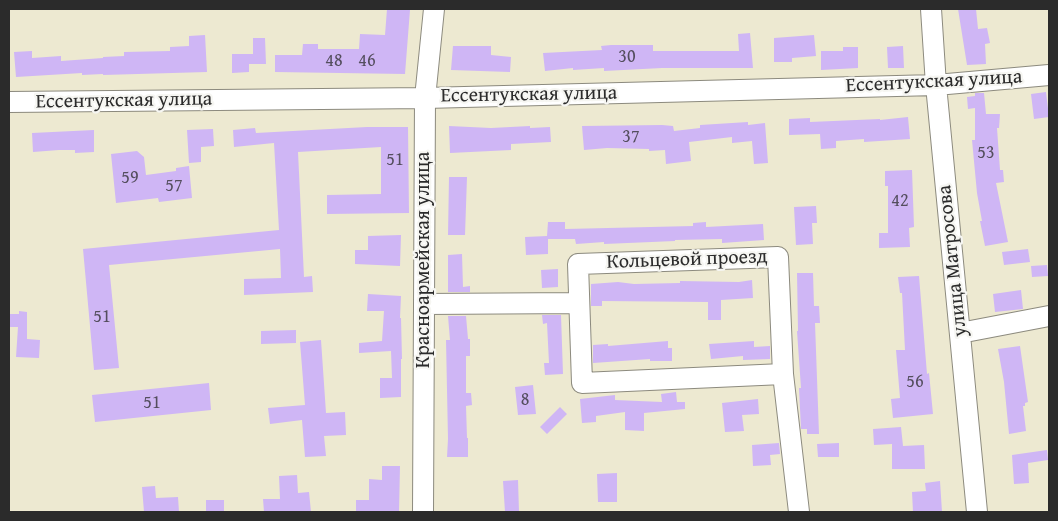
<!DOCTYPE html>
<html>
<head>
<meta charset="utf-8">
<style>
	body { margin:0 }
	#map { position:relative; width:1058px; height:521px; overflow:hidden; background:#ede9d1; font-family:"Gentium Book Plus",serif }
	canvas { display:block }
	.frame { position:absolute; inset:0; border:10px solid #2b2b2b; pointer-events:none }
</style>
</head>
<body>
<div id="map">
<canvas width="1058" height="521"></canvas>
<div class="frame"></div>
</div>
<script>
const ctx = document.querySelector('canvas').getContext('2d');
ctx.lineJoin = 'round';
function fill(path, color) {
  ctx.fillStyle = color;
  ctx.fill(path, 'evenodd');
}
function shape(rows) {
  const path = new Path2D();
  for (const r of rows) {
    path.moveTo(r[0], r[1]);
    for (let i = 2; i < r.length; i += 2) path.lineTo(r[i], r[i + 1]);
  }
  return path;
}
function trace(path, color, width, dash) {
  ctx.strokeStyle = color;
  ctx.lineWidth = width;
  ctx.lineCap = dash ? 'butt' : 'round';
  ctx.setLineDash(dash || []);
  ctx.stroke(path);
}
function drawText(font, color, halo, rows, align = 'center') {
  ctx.font = font + ' "Gentium Book Plus",serif';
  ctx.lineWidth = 4.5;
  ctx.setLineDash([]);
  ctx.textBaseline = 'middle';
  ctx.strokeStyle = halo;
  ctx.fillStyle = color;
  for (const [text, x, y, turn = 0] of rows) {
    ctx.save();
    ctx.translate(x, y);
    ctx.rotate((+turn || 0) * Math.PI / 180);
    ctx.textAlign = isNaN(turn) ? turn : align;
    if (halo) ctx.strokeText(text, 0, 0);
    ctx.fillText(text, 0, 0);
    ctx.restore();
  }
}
const building = shape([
	[387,9,410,10,405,74,275,72,275,55,302,55,303,44,318,44,318,49,359,49,360,34,385,35],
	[958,9,976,9,978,29,987,28,990,43,985,44,986,64,967,65],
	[750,33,753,68,662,68,604,71,604,68,573,70,573,68,545,71,543,53,602,50,601,46,611,45,653,45,653,51,739,51,738,34],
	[205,35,207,72,103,75,103,74,82,75,82,73,16,77,14,52,32,51,32,58,61,56,61,61,103,58,103,57,124,56,124,52,170,51,170,47,189,46,189,36],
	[814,35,816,56,792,58,792,62,774,62,774,38],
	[253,38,265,38,266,64,249,64,249,72,232,73,232,54,253,54],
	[453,46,491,46,491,55,511,57,510,72,451,70],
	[903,46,904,68,888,68,887,47],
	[843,47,858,47,858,68,821,70,821,51,843,51],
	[1046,92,1049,117,1034,119,1031,94],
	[975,93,984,93,986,114,1000,114,999,128,997,128,1000,170,1003,170,1004,182,996,183,1008,242,985,246,980,221,982,221,977,193,972,140,975,140,975,108,968,109,967,97,975,96],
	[908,117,910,139,864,142,864,139,836,141,836,148,821,149,820,134,789,135,789,119,810,118,810,122,880,119,880,120],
	[748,122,748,125,765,123,768,163,754,164,752,141,732,143,732,137,689,142,691,161,666,164,665,150,649,151,649,149,607,148,584,150,582,126,662,125,673,126,674,131,700,128,700,125],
	[449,126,491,128,530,126,530,128,550,127,551,142,511,144,511,150,450,153],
	[367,127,408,127,409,213,327,214,327,195,381,194,381,147,298,152,304,277,312,276,313,292,244,295,244,279,281,278,280,249,109,265,119,368,94,370,83,249,279,230,274,143,234,147,233,130,255,128,256,133],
	[213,129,214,146,201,147,201,162,189,163,187,130],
	[94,130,94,152,75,153,75,150,59,150,33,152,32,133],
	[137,151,144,157,146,175,176,171,176,168,189,166,192,198,159,202,158,198,116,203,111,154],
	[912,170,914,227,909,228,910,247,879,248,879,233,888,233,888,186,885,186,885,171],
	[449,177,467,177,465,235,448,235],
	[816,206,817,223,812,223,813,244,796,245,794,207],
	[548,222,565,222,565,229,693,226,693,223,706,222,706,227,763,224,764,240,722,243,722,239,675,240,675,241,604,244,604,242,576,244,575,239,548,239,548,254,526,255,525,237,547,236],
	[401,235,400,266,355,264,355,250,368,250,368,236],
	[1028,249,1030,262,1004,265,1002,252],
	[462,254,463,287,470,286,470,292,448,292,448,255],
	[1047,265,1048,276,1032,277,1031,266],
	[558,269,558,287,542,288,541,270],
	[797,273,813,273,814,306,819,306,820,323,815,323,819,434,807,434,807,429,801,429,799,388,801,388,797,331,798,331],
	[919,276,927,374,929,373,933,414,893,418,891,399,900,398,896,350,905,350,902,293,900,293,898,277],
	[752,280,753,298,721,300,721,320,708,320,708,302,602,301,602,306,591,306,591,284,618,282,634,284,680,283,680,281,739,282],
	[1021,290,1023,309,995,312,993,294],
	[368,294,401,296,400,318,401,318,402,359,401,359,401,397,380,398,380,378,392,378,391,351,359,353,359,343,382,341,384,311,367,311],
	[19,311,27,312,27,339,40,340,39,358,16,357,18,327,9,327,9,314,19,314],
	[542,315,561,315,563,374,545,375,544,363,549,363,547,323,543,324],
	[448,316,466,316,468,339,470,339,470,356,466,356,466,393,471,393,472,405,466,406,467,438,468,438,468,457,447,457,448,439,446,340,450,340],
	[296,330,296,343,261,344,261,331],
	[321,340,326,413,345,412,346,435,324,436,326,456,305,457,302,420,270,424,268,408,305,405,300,342],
	[668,341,668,348,672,348,672,361,650,361,650,359,593,363,593,345,608,344,608,346],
	[754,341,754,347,770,346,770,359,743,360,743,356,711,359,709,344],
	[1020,346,1028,402,1025,403,1025,406,1023,406,1026,431,1009,434,1004,382,998,349],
	[209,383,211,410,95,422,92,395],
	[533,385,536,414,518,415,515,387],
	[676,392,677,402,685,402,685,409,644,413,644,431,625,430,625,412,596,416,596,422,582,423,580,399,615,395,615,400,662,402,661,394],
	[758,399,759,414,742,415,744,431,725,432,722,403],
	[560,407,567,414,547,434,540,427],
	[901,427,903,446,924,445,925,469,892,469,892,444,874,445,873,429],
	[779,443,780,454,770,455,771,465,753,466,752,445],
	[839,443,839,457,818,457,817,444],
	[1047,450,1048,460,1028,463,1029,483,1014,484,1012,455],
	[382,466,400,466,399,512,356,512,356,500,369,500,369,479,382,480],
	[617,473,617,502,598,502,597,474],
	[297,475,298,493,309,492,311,512,264,512,263,499,280,499,279,476],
	[518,480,519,512,505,512,503,481],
	[940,481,942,512,913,512,912,492,926,491,925,483],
	[155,486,156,498,178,497,179,512,144,512,142,487],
	[206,500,224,500,224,512,206,512]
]);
const minor = shape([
	[931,9,936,85,977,512],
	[9,102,425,98,936,85,1049,75],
	[424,304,579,303],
	[960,333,1049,316],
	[783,374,778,257,578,264,582,383,783,374,799,512],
	[423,512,425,98,434,9]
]);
const numberNames = [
	["30",627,57],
	["48",334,61],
	["46",367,61],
	["37",631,137],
	["53",986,153],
	["51",395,160],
	["59",130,178],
	["57",174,186],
	["42",900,201],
	["51",102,317],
	["56",915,382],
	["8",525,400],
	["51",152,403]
];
const streetNames = [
	["Ессентукская улица",934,82,-3],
	["Ессентукская улица",529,95,-1],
	["Ессентукская улица",124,101,-1],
	["Красноармейская улица",424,260,-90],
	["Кольцевой проезд",687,260,-2],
	["улица Матросова",953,261,-96]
];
fill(building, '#cfb6f5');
trace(minor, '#8c8a7e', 22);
trace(minor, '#fff', 20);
drawText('18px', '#544e5e', null, numberNames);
drawText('20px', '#2b2b2b', '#f6f6f2', streetNames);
</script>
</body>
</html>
